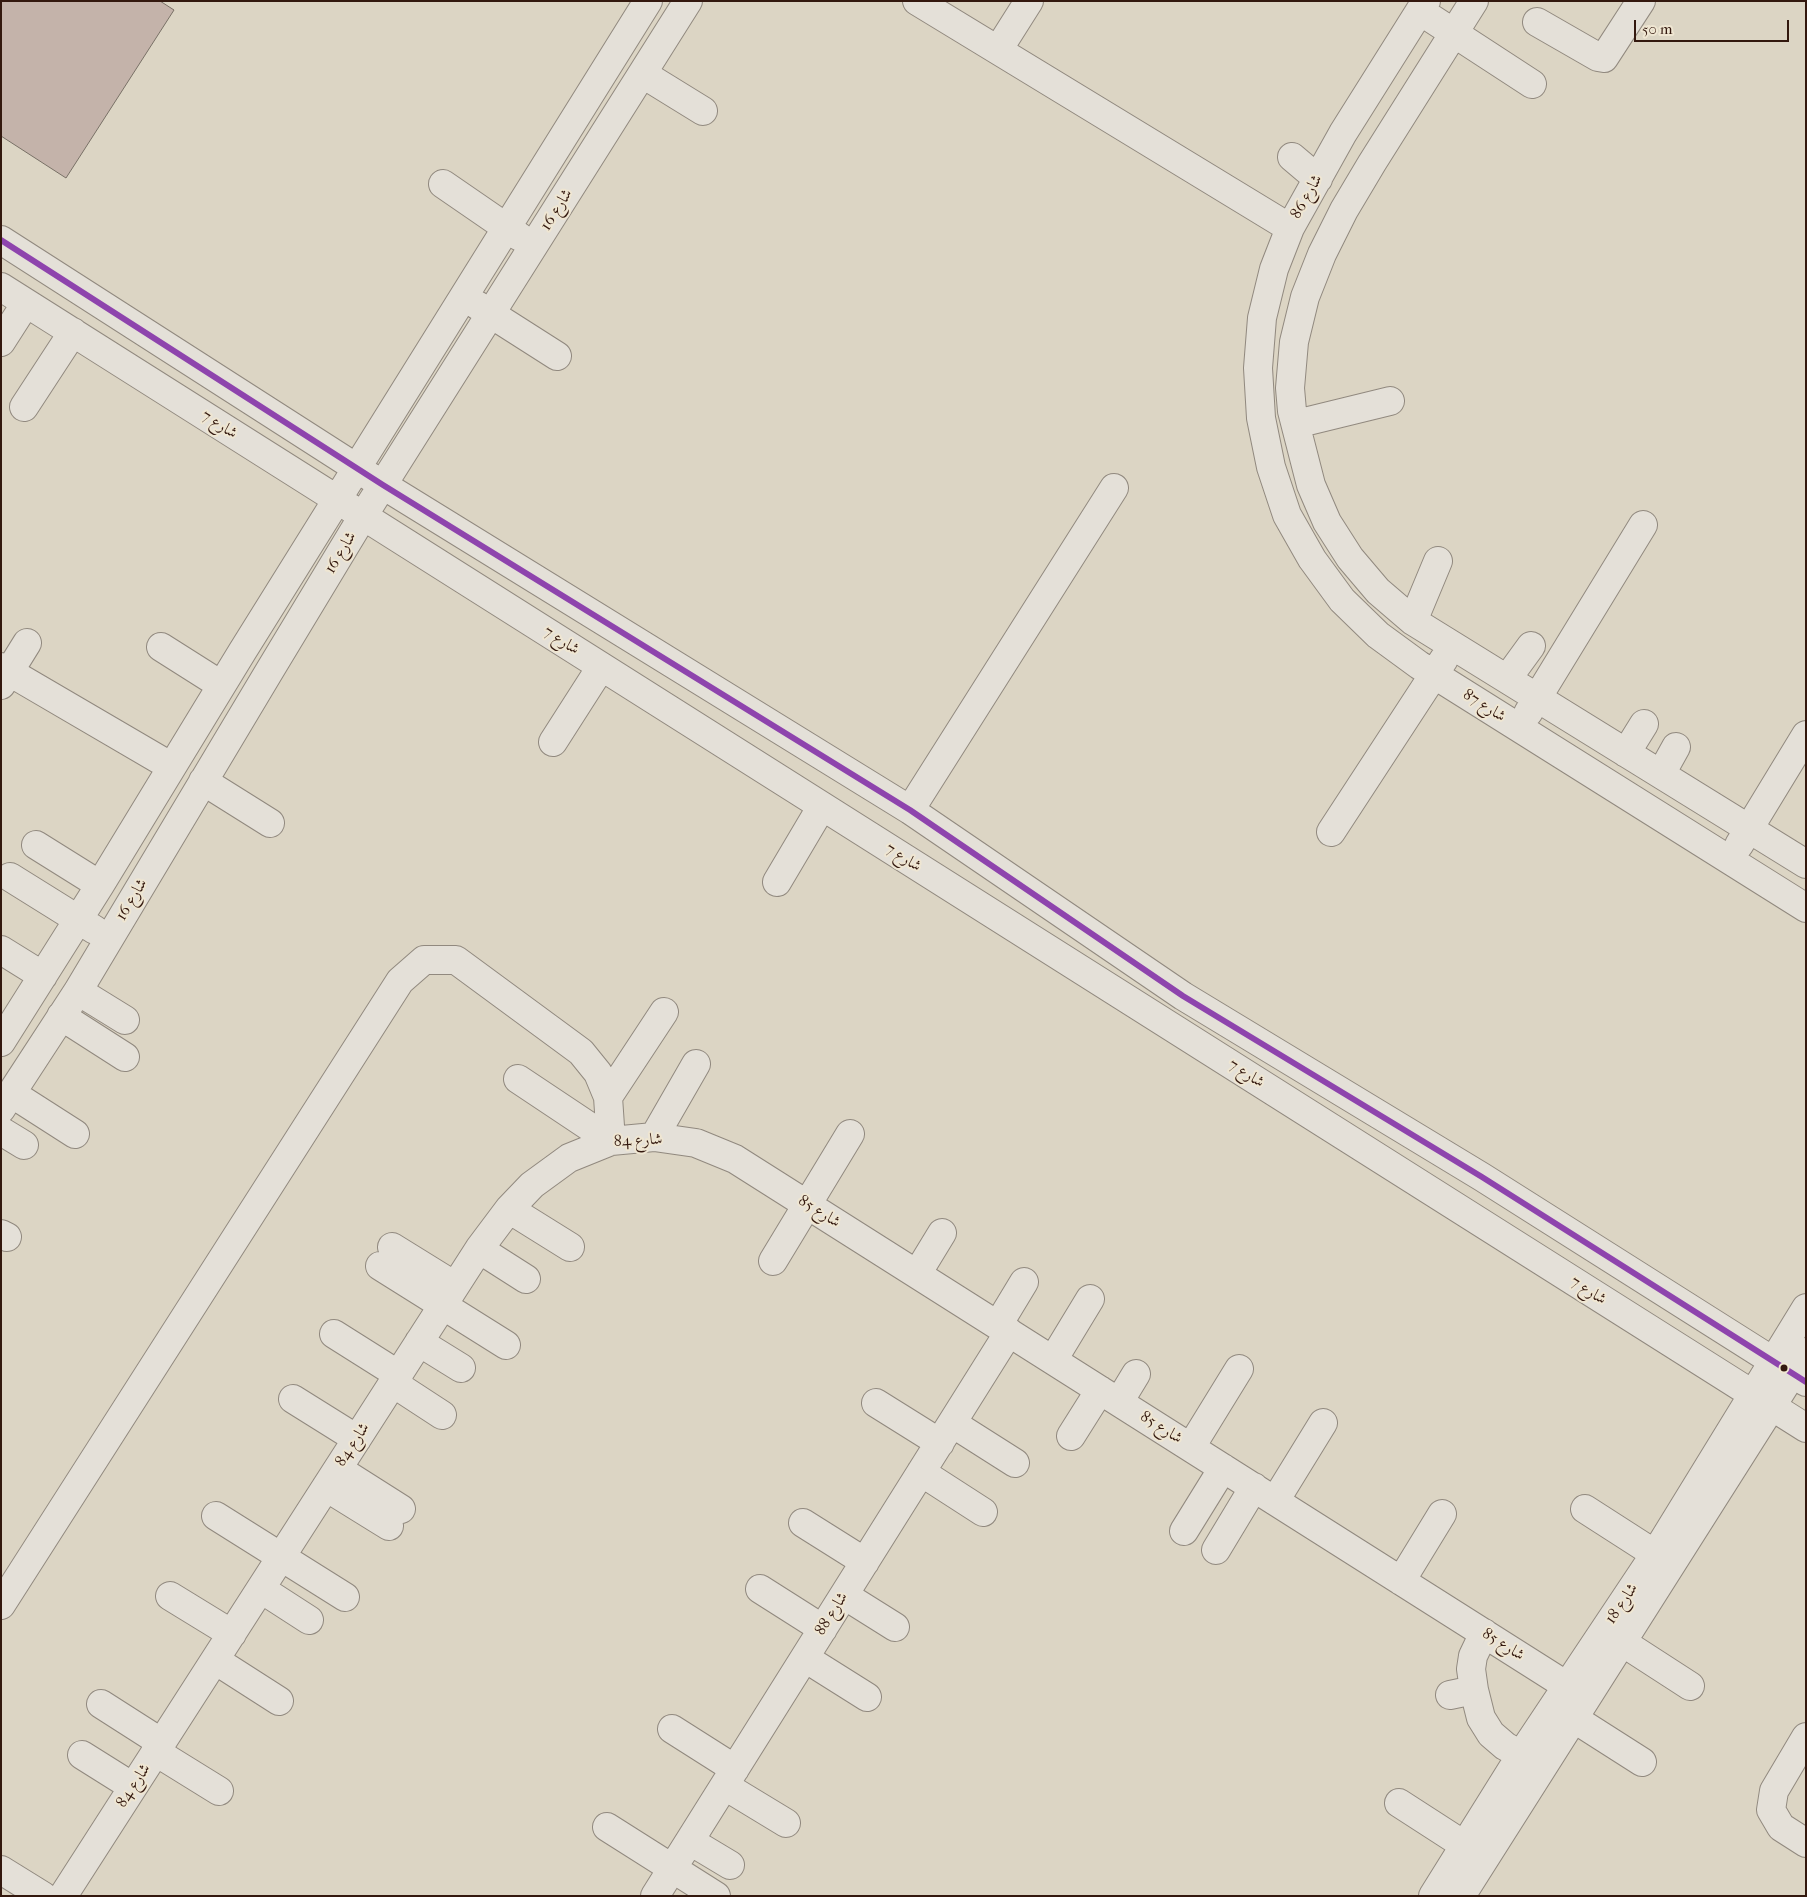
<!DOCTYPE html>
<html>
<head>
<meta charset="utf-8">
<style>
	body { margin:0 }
	#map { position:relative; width:1807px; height:1897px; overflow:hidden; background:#dcd5c4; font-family:"IM FELL French Canon",serif }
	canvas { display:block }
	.frame { position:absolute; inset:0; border:2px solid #33180e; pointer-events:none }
	.scale { position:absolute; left:1634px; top:20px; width:155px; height:22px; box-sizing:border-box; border:2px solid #33180e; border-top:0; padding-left:6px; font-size:15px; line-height:18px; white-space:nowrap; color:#33180e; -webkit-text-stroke:4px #efe6d2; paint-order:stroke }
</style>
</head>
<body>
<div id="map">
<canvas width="1807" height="1897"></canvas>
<div class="frame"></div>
<div class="scale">50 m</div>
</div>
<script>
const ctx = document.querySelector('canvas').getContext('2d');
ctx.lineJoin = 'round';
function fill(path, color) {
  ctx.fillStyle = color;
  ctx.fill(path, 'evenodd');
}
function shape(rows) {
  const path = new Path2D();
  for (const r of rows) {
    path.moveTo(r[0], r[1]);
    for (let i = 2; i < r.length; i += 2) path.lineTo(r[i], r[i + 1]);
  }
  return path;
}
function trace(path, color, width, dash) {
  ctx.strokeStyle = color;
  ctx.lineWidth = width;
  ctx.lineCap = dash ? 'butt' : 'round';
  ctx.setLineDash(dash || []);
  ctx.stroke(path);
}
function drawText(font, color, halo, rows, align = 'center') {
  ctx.font = font + ' "IM FELL French Canon",Amiri,serif';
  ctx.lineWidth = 4;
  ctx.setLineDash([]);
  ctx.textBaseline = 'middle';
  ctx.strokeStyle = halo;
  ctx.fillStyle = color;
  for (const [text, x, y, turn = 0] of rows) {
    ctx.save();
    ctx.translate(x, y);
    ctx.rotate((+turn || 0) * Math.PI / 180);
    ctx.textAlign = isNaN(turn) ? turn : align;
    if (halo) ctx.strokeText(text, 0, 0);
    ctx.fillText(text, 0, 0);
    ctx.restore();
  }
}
const building = shape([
	[1,1,160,1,174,10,66,178,1,136,1,1]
]);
const minor = shape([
	[917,1,1290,228],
	[1426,1,1343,133,1290,228,1274,269,1262,318,1258,368,1261,418,1271,467,1287,515,1312,559,1342,600,1378,635,1419,665,1806,908],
	[1474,1,1372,163,1344,210,1322,254,1305,297,1294,342,1290,388,1292,411,1311,485,1327,522,1350,558,1378,591,1413,621,1806,864],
	[1420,11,1532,84],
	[1537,22,1598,57,1604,58,1641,1],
	[998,50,1029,1],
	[643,74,703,111],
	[1292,157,1318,179],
	[443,184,520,237],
	[1,240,383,485,910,810,1183,996,1482,1177,1806,1382],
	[1,287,1806,1428],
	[477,305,557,356],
	[1,342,26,303],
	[24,407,73,332],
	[1296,424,1390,401],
	[1413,621,1438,561],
	[161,647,221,685],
	[1,667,172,767],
	[1507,679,1531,646],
	[1,685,27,643],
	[1528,713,1643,525],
	[553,742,601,667],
	[1626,753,1644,724],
	[1661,774,1676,747],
	[203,781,270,823],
	[910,810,1114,488],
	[1331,832,1444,659],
	[36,845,100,885],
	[1739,845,1806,735],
	[10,877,95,930],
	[777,882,822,806],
	[1,950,43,976],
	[78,991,125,1020],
	[61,1016,125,1057],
	[1,1042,100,885,242,652,648,1],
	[518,1079,611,1141],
	[11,1093,75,1134],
	[608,1097,664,1012],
	[1,1109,78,991,270,670,363,516,688,1],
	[1,1131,24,1145],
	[654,1137,696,1064],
	[509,1209,570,1247],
	[1,1234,7,1237],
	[392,1247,455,1286],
	[479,1249,526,1279],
	[773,1261,850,1134],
	[380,1266,506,1345],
	[917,1274,942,1233],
	[998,1325,1024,1282],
	[334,1334,399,1375],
	[419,1342,461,1368],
	[1053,1360,1090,1299],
	[393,1383,442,1415],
	[293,1399,357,1439],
	[1119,1402,1136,1374],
	[876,1403,940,1443],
	[952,1423,1015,1463],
	[1071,1436,1100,1390],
	[1191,1447,1239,1369],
	[338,1469,401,1509],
	[921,1472,983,1512],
	[326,1487,389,1526],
	[1275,1501,1323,1423],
	[1585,1509,1655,1554],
	[216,1516,345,1597],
	[803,1523,865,1562],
	[1184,1531,1223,1468],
	[1216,1550,1254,1487],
	[1401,1581,1442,1514],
	[261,1589,309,1620],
	[760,1589,823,1629],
	[844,1595,895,1627],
	[170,1596,232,1634],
	[1,1605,400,981,424,960,456,960,581,1052,598,1073,608,1097,611,1141],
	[1484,1633,1473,1656,1471,1669,1474,1690,1481,1718,1491,1734,1505,1746,1521,1755],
	[1622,1642,1690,1686],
	[805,1658,867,1697],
	[215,1660,279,1701],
	[1450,1695,1474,1690],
	[101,1704,162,1743],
	[1573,1718,1642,1762],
	[672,1729,735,1769],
	[1806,1737,1774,1791,1771,1810,1781,1827,1806,1843],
	[156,1752,219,1791],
	[82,1755,133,1787],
	[725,1786,786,1823],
	[1399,1803,1464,1845],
	[607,1827,716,1896],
	[690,1841,730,1865],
	[1,1870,43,1896],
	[63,1896,479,1249,509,1209,532,1185,569,1158,611,1141,654,1137,696,1143,735,1159,1586,1698],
	[655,1896,1009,1332],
	[1433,1896,1521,1755,1655,1554,1806,1308],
	[1461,1896,1806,1352]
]);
const bus1 = shape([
	[1,240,383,485,910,810,1183,996,1482,1177,1806,1382]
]);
const markers = [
	[1784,1368,4.5,"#33180e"]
];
const streetNames = [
	["شارع 86",1307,197,-61],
	["شارع 16",557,210,-58],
	["شارع 7",219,425,32],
	["شارع 16",341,553,-59],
	["شارع 7",561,641,32],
	["شارع 87",1484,706,32],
	["شارع 7",903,858,32],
	["شارع 16",132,900,-59],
	["شارع 7",1246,1074,32],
	["شارع 84",638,1141,-3],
	["شارع 85",819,1212,32],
	["شارع 7",1588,1291,32],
	["شارع 85",1161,1428,32],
	["شارع 84",353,1445,-57],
	["شارع 18",1622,1604,-56],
	["شارع 88",832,1614,-58],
	["شارع 85",1503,1645,32],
	["شارع 84",134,1786,-57]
];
fill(building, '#c4b3aa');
trace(building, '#787066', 1);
trace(minor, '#91897f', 30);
trace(minor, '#e4e0d8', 28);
trace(bus1, '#8e44ad', 6);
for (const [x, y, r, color] of markers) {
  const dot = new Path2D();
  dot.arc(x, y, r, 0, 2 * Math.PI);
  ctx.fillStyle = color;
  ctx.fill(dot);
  trace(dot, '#efe6d2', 2);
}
drawText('16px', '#33180e', '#efe6d2', streetNames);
</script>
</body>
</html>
